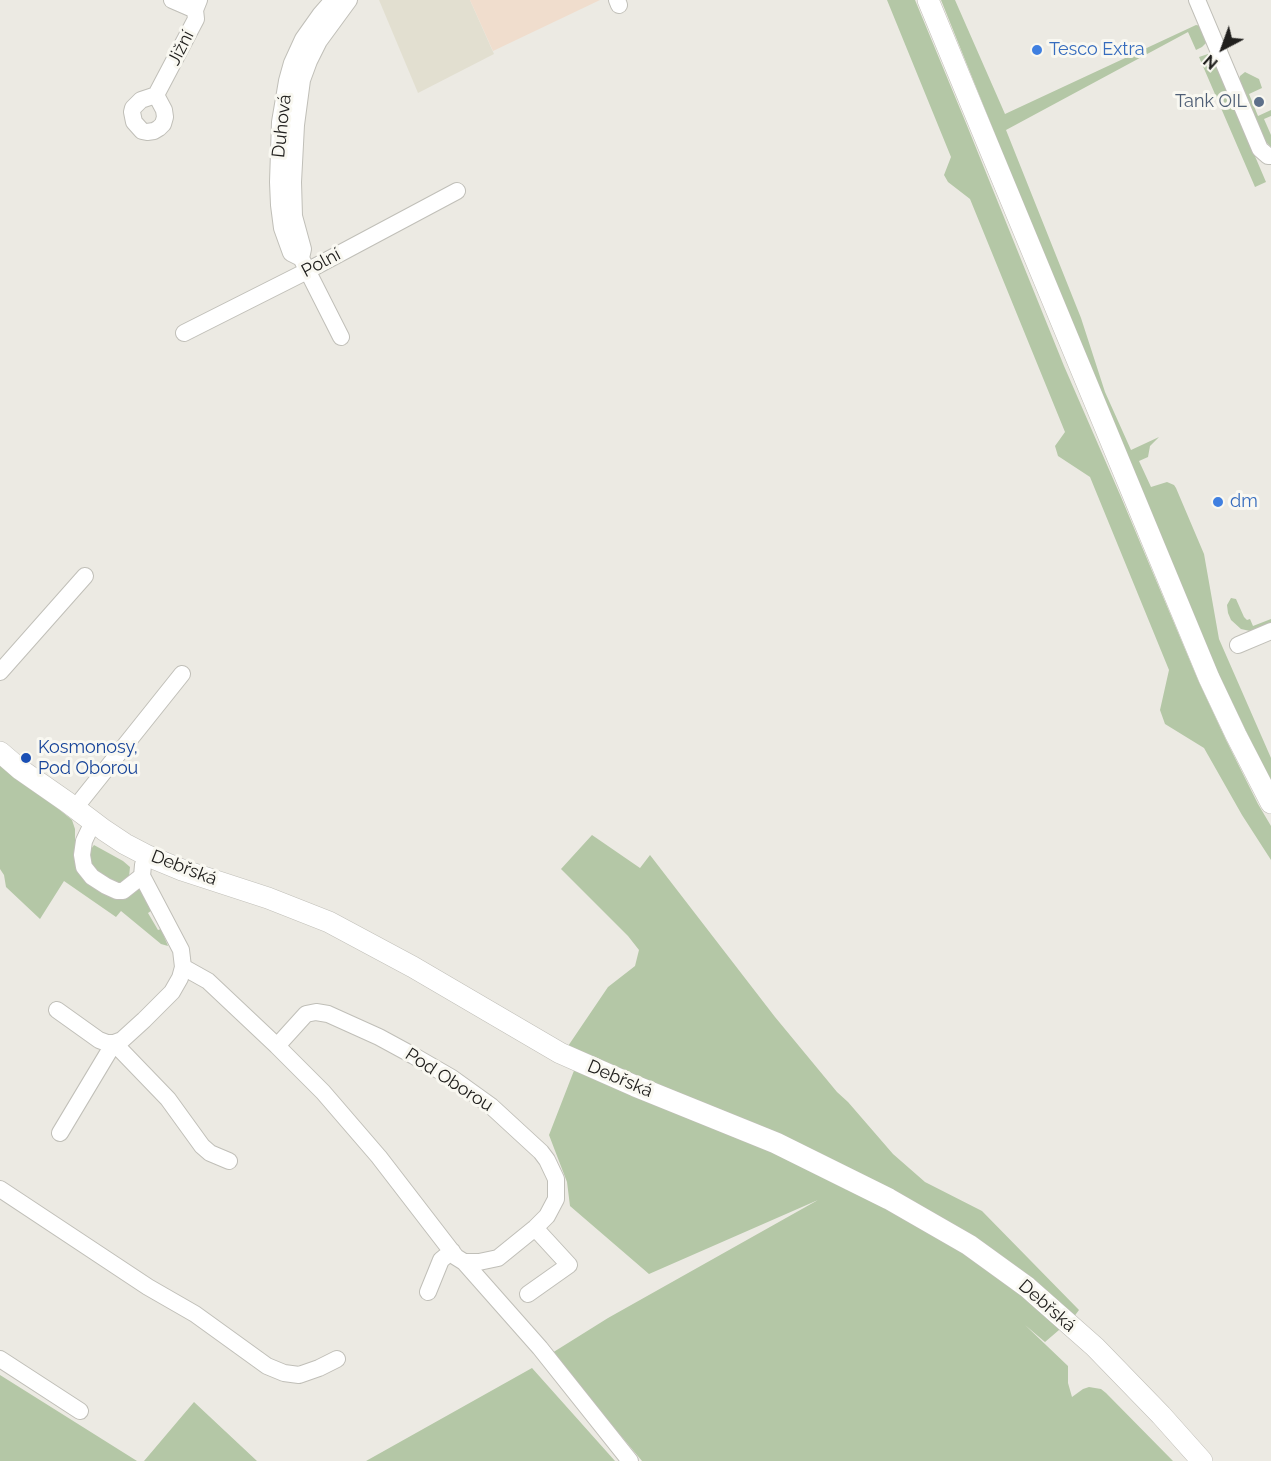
<!DOCTYPE html>
<html>
<head>
<meta charset="utf-8">
<style>
	body { margin:0 }
	#map { position:relative; width:1271px; height:1461px; overflow:hidden; background:#eceae3; font-family:Raleway,sans-serif }
	canvas { display:block }
	.north { position:absolute; left:1193px; top:18px; width:60px; height:60px; -webkit-text-stroke:4px #f9f8f1; paint-order:stroke; rotate:221deg; font-size:16px; font-weight:700; line-height:24px; text-align:center; color:#21201e }
	.north::after { content:''; display:block; margin:auto; width:21px; height:27px; background:#21201e; clip-path:polygon(50% 0,100% 100%,50% 72%,0 100%) }
</style>
</head>
<body>
<div id="map">
<canvas width="1271" height="1461"></canvas>
<div class="north">N</div>
</div>
<script>
const ctx = document.querySelector('canvas').getContext('2d');
ctx.lineJoin = 'round';
function fill(path, color) {
  ctx.fillStyle = color;
  ctx.fill(path, 'evenodd');
}
function shape(rows) {
  const path = new Path2D();
  for (const r of rows) {
    path.moveTo(r[0], r[1]);
    for (let i = 2; i < r.length; i += 2) path.lineTo(r[i], r[i + 1]);
  }
  return path;
}
function trace(path, color, width, dash) {
  ctx.strokeStyle = color;
  ctx.lineWidth = width;
  ctx.lineCap = dash ? 'butt' : 'round';
  ctx.setLineDash(dash || []);
  ctx.stroke(path);
}
function drawText(font, color, halo, rows, align = 'center') {
  ctx.font = font + ' Raleway,sans-serif';
  ctx.lineWidth = 6;
  ctx.setLineDash([]);
  ctx.textBaseline = 'middle';
  ctx.strokeStyle = halo;
  ctx.fillStyle = color;
  for (const [text, x, y, turn = 0] of rows) {
    ctx.save();
    ctx.translate(x, y);
    ctx.rotate((+turn || 0) * Math.PI / 180);
    ctx.textAlign = isNaN(turn) ? turn : align;
    if (halo) ctx.strokeText(text, 0, 0);
    ctx.fillText(text, 0, 0);
    ctx.restore();
  }
}
const built = shape([
	[379,0,470,0,494,54,418,93]
]);
const industrial = shape([
	[470,0,600,0,493,51]
]);
const green = shape([
	[887,0,915,0,968,128,1064,366,1121,497,1198,680,1226,740,1258,804,1271,826,1271,860,1242,815,1204,748,1165,724,1160,710,1169,670,1090,477,1058,456,1055,446,1065,432,970,199,948,182,944,175,951,157],
	[941,0,955,0,1005,114,1196,25,1201,26,1206,43,1202,47,1196,50,1188,32,1006,130,1081,318,1105,392,1131,450,1159,437,1150,446,1148,457,1139,461,1151,487,1167,482,1174,485,1176,488,1204,554,1219,639,1271,758,1271,783,1218,673,1085,358],
	[1208,54,1213,58,1266,182,1255,187,1199,57],
	[1245,72,1259,79,1262,88,1249,94,1258,116,1271,110,1271,116,1264,119,1271,135,1271,147,1265,141,1239,80,1240,76],
	[1231,598,1236,599,1244,617,1247,620,1250,619,1253,626,1271,619,1271,623,1250,631,1241,629,1231,620,1228,613,1227,605],
	[0,761,72,820,75,829,75,839,89,880,139,887,151,911,148,913,158,930,161,929,168,946,161,944,121,911,116,917,64,881,40,919,6,887,4,875,0,869],
	[592,835,640,868,650,855,775,1017,837,1092,848,1102,893,1154,925,1182,982,1211,1079,1310,1070,1322,970,1242,564,1052,608,987,635,966,639,950,628,936,561,869],
	[94,845,123,861,130,867,129,877,121,885,92,870,87,848,91,849],
	[575,1068,776,1147,924,1221,1066,1324,1045,1342,1025,1325,1068,1366,1068,1383,1072,1397,1083,1389,1089,1387,1101,1389,1106,1393,1173,1461,642,1461,552,1353,608,1318,818,1200,649,1274,570,1206,567,1182,549,1135],
	[532,1368,615,1461,366,1461],
	[0,1375,137,1461,0,1461],
	[194,1402,257,1461,144,1461]
]);
const minor = shape([
	[172,0,195,10],
	[333,0,320,15,303,39,292,63,287,81,280,122,278,182,279,205,282,228,287,242,291,253,301,258,341,337],
	[617,0,619,5],
	[1197,0,1260,149,1268,156,1271,156],
	[156,95,164,110,165,117,163,124,159,128,154,131,147,132,142,131,134,122,132,112,133,108,141,100,156,95,196,19,195,10,199,0],
	[301,258,303,249,294,216,293,182,296,125,302,80,309,61,319,41,349,0],
	[184,333,307,271,457,191],
	[1238,645,1271,631],
	[0,672,85,576],
	[75,808,182,674],
	[93,822,84,841,82,855,84,867,92,877,106,886,117,891,123,891,142,876],
	[183,967,208,981,277,1046,323,1092,379,1157,456,1257,464,1262,540,1348,630,1461],
	[57,1010,99,1040,107,1043,114,1043,168,1099,202,1146,210,1153,229,1161],
	[277,1046,306,1014,316,1012,328,1014,379,1037,414,1056,452,1078,491,1106,541,1152,547,1160,556,1179,556,1199,547,1216,535,1228,498,1258,479,1262,464,1262],
	[60,1133,114,1043,122,1040,144,1020,172,992,180,978,183,967,181,950,142,876,143,865,148,856],
	[0,1189,148,1287,195,1314,267,1366,284,1373,299,1375,319,1368,337,1359],
	[428,1292,441,1260,452,1251],
	[528,1294,569,1265,535,1228],
	[0,1359,80,1411]
]);
const major = shape([
	[928,0,1209,678,1236,735,1271,803],
	[0,752,21,770,67,802,104,830,125,844,148,856,182,870,268,898,329,922,413,967,560,1053,635,1086,776,1143,889,1199,969,1245,1027,1287,1095,1347,1161,1415,1202,1461]
]);
const markers = [
	[1037,50,6,"#3f7fe0"],
	[1259,102,6,"#5c6f8a"],
	[1218,502,6,"#3f7fe0"],
	[26,758,6,"#1a4fb4"]
];
const streetNames = [
	["Jižní",181,48,-63],
	["Duhová",282,126,-84],
	["Polní",321,263,-28],
	["Debřská",184,868,21],
	["Debřská",620,1079,23],
	["Pod Oborou",449,1080,33],
	["Debřská",1047,1306,41]
];
const shopNames = [
	["Tesco Extra",1049,50],
	["dm",1230,502]
];
const serviceNames = [
	["Tank OIL",1247,102]
];
const transitNames = [
	["Kosmonosy,",38,748],
	["Pod Oborou",38,769]
];
fill(built, '#e2dfd0');
fill(industrial, '#f0ddcd');
fill(green, '#b4c7a6');
trace(minor, '#c0bfb8', 18);
trace(major, '#c0bfb8', 22);
trace(minor, '#fff', 16);
trace(major, '#fff', 21);
for (const [x, y, r, color] of markers) {
  const dot = new Path2D();
  dot.arc(x, y, r, 0, 2 * Math.PI);
  ctx.fillStyle = color;
  ctx.fill(dot);
  trace(dot, '#f9f8f1', 2);
}
drawText('18px', '#21201e', '#f9f8f1', streetNames);
drawText('18px', '#366cbe', '#f9f8f1', shopNames, 'left');
drawText('18px', '#4e5e75', '#f9f8f1', serviceNames, 'right');
drawText('18px', '#164399', '#f9f8f1', transitNames, 'left');
</script>
</body>
</html>
